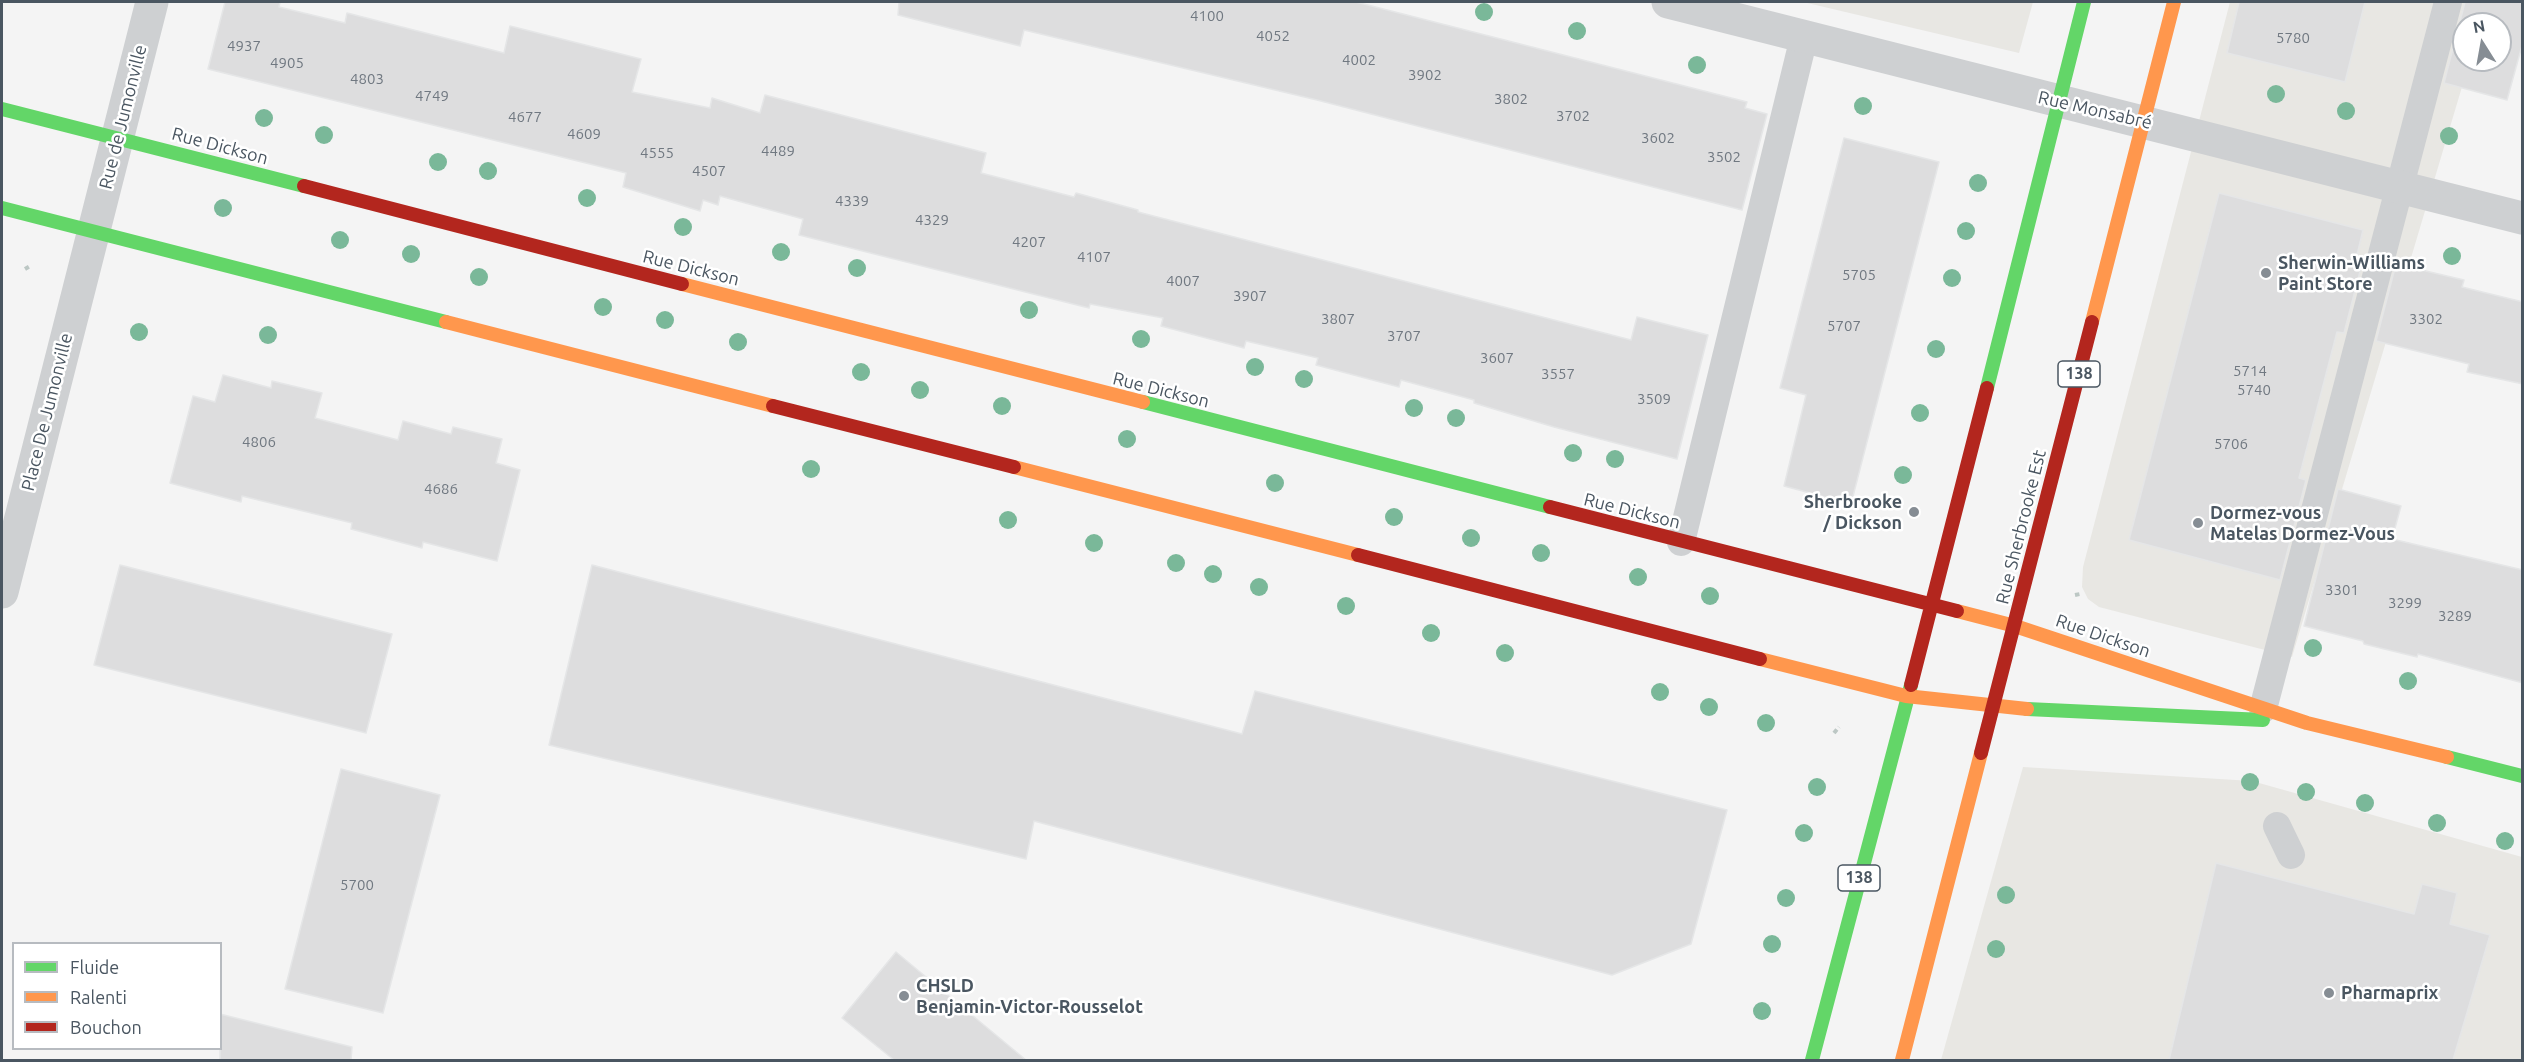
<!DOCTYPE html>
<html>
<head>
<meta charset="utf-8">
<style>
	body { margin:0 }
	#map { position:relative; width:2524px; height:1062px; overflow:hidden; background:#f4f4f4; font-family:Ubuntu,sans-serif }
	canvas { display:block }
	.frame { position:absolute; inset:0; border:3px solid #4a5661; pointer-events:none }
	.legend { position:absolute; left:12px; top:942px; width:210px; height:108px; box-sizing:border-box; background:#fff; border:2px solid #b7bbc0; margin:0; padding:8px 10px; list-style:none; font-size:18px; color:#4a5661 }
	.legend li { display:flex; align-items:center; gap:12px; height:30px }
	.legend b { width:30px; border:2px solid #b7bbc0 }
	.north { position:absolute; left:2452px; top:12px; width:60px; height:60px; box-sizing:border-box; background:#fff; border:2px solid #b7bbc0; border-radius:50%; rotate:349deg; font-size:16px; font-weight:700; line-height:24px; text-align:center; color:#4a5661 }
	.north::after { content:''; display:block; margin:auto; width:21px; height:27px; background:#868d94; clip-path:polygon(50% 0,100% 100%,50% 72%,0 100%) }
</style>
</head>
<body>
<div id="map">
<canvas width="2524" height="1062"></canvas>
<div class="frame"></div>
<ul class="legend">
<li><b style="height:8px;background:#63d668"></b>Fluide</li>
<li><b style="height:8px;background:#ff974d"></b>Ralenti</li>
<li><b style="height:8px;background:#b3261e"></b>Bouchon</li>
</ul>
<div class="north">N</div>
</div>
<script>
const ctx = document.querySelector('canvas').getContext('2d');
ctx.lineJoin = 'round';
function fill(path, color) {
  ctx.fillStyle = color;
  ctx.fill(path, 'evenodd');
}
function shape(rows) {
  const path = new Path2D();
  for (const r of rows) {
    path.moveTo(r[0], r[1]);
    for (let i = 2; i < r.length; i += 2) path.lineTo(r[i], r[i + 1]);
  }
  return path;
}
function trace(path, color, width, dash) {
  ctx.strokeStyle = color;
  ctx.lineWidth = width;
  ctx.lineCap = dash ? 'butt' : 'round';
  ctx.setLineDash(dash || []);
  ctx.stroke(path);
}
function drawText(font, color, halo, rows, align = 'center') {
  ctx.font = font + ' Ubuntu,sans-serif';
  ctx.lineWidth = 5;
  ctx.setLineDash([]);
  ctx.textBaseline = 'middle';
  ctx.strokeStyle = halo;
  ctx.fillStyle = color;
  for (const [text, x, y, turn = 0] of rows) {
    ctx.save();
    ctx.translate(x, y);
    ctx.rotate((+turn || 0) * Math.PI / 180);
    ctx.textAlign = isNaN(turn) ? turn : align;
    if (halo) ctx.strokeText(text, 0, 0);
    ctx.fillText(text, 0, 0);
    ctx.restore();
  }
}
const commercial = shape([
	[1803,2,2033,2,2019,53],
	[2230,2,2488,2,2481,24,2464,24,2464,60,2470,60,2292,657,2099,607,2088,599,2082,587,2083,567],
	[2023,767,2252,781,2522,857,2522,1060,1941,1060]
]);
const building = shape([
	[225,2,280,2,279,7,345,23,347,13,504,53,510,26,641,59,632,92,710,108,712,98,760,113,765,95,986,153,981,173,1074,197,1076,193,1138,210,1138,212,1631,340,1637,317,1708,335,1677,459,1554,427,1474,403,1474,400,1401,380,1399,387,1316,365,1318,358,1246,341,1244,348,1161,326,1163,318,1090,304,1089,308,799,235,803,219,720,196,718,205,703,200,700,211,623,187,626,173,208,69,225,2],
	[899,2,1356,2,1747,102,1745,108,1767,114,1742,210,1317,100,1024,30,1020,46,898,15,899,2],
	[2239,2,2365,2,2345,82,2227,53,2239,2],
	[2465,2,2523,2,2523,42,2507,100,2444,83,2465,2],
	[2464,24,2500,24,2500,60,2464,60,2464,24],
	[1844,138,1939,162,1851,504,1784,486,1806,395,1780,388,1844,138],
	[2219,193,2363,230,2357,255,2364,256,2344,333,2337,332,2299,478,2306,480,2280,580,2129,540,2219,193],
	[2396,264,2464,280,2462,287,2523,302,2523,384,2467,372,2469,364,2376,341,2396,264],
	[223,375,271,388,272,381,322,393,315,418,398,440,403,421,451,434,453,427,502,439,496,463,520,470,497,561,423,542,422,548,351,529,352,523,242,496,241,502,170,483,193,396,215,402,223,375],
	[2338,489,2401,506,2392,539,2523,570,2523,683,2418,654,2417,657,2364,644,2363,641,2304,626,2338,489],
	[120,565,392,634,366,733,94,665,120,565],
	[592,565,1242,734,1255,691,1727,810,1691,944,1612,975,1034,821,1026,859,549,745,592,565],
	[341,769,440,795,383,1013,285,989,341,769],
	[2216,863,2414,914,2422,884,2457,893,2450,924,2490,935,2453,1060,2169,1060,2216,863],
	[896,952,1026,1060,894,1060,842,1018,896,952],
	[220,1014,352,1047,351,1060,220,1060,220,1014]
]);
const path = shape([
	[25,269,30,266],
	[2075,595,2080,594],
	[1834,733,1839,727]
]);
const lane = shape([
	[1681,542,1804,37],
	[2263,709,2448,2],
	[2277,826,2291,855]
]);
const street = shape([
	[1668,2,2522,218],
	[2,592,152,2]
]);
const fast = shape([
	[2,109,304,186],
	[2,208,446,322],
	[1987,388,2084,2],
	[1143,402,1550,507],
	[2027,709,2263,720],
	[2447,757,2522,776],
	[1812,1060,1911,685]
]);
const slow = shape([
	[682,284,1143,402],
	[446,322,773,406],
	[2092,322,2174,2],
	[1014,467,1358,555],
	[1957,611,2015,626,2307,723,2447,757],
	[1760,659,1906,696,2027,709],
	[1902,1060,1981,753]
]);
const jam = shape([
	[304,186,682,284],
	[773,406,1014,467],
	[1550,507,1957,611],
	[1358,555,1760,659],
	[1911,685,1987,388],
	[1981,753,2092,322]
]);
const trees = [
	[1484,12],
	[1577,31],
	[1697,65],
	[2276,94],
	[1863,106],
	[2346,111],
	[264,118],
	[324,135],
	[2449,136],
	[438,162],
	[488,171],
	[1978,183],
	[587,198],
	[223,208],
	[683,227],
	[1966,231],
	[340,240],
	[781,252],
	[411,254],
	[2452,256],
	[857,268],
	[479,277],
	[1952,278],
	[603,307],
	[1029,310],
	[665,320],
	[139,332],
	[268,335],
	[1141,339],
	[738,342],
	[1936,349],
	[1255,367],
	[861,372],
	[1304,379],
	[920,390],
	[1002,406],
	[1414,408],
	[1920,413],
	[1456,418],
	[1127,439],
	[1573,453],
	[1615,459],
	[811,469],
	[1903,475],
	[1275,483],
	[1394,517],
	[1008,520],
	[1471,538],
	[1094,543],
	[1541,553],
	[1176,563],
	[1213,574],
	[1638,577],
	[1259,587],
	[1710,596],
	[1346,606],
	[1431,633],
	[2313,648],
	[1505,653],
	[2408,681],
	[1660,692],
	[1709,707],
	[1766,723],
	[2250,782],
	[1817,787],
	[2306,792],
	[2365,803],
	[2437,823],
	[1804,833],
	[2505,841],
	[2006,895],
	[1786,898],
	[1772,944],
	[1996,949],
	[1762,1011]
];
const markers = [
	[2266,273,6,"#868d94"],
	[1914,512,6,"#868d94"],
	[2198,523,6,"#868d94"],
	[2329,993,6,"#868d94"],
	[904,996,6,"#868d94"]
];
const numberNames = [
	["4100",1207,16],
	["4052",1273,36],
	["5780",2293,38],
	["4937",244,46],
	["4002",1359,60],
	["4905",287,63],
	["3902",1425,75],
	["4803",367,79],
	["4749",432,96],
	["3802",1511,99],
	["3702",1573,116],
	["4677",525,117],
	["4609",584,134],
	["3602",1658,138],
	["4489",778,151],
	["4555",657,153],
	["3502",1724,157],
	["4507",709,171],
	["4339",852,201],
	["4329",932,220],
	["4207",1029,242],
	["4107",1094,257],
	["5705",1859,275],
	["4007",1183,281],
	["3907",1250,296],
	["3807",1338,319],
	["3302",2426,319],
	["5707",1844,326],
	["3707",1404,336],
	["3607",1497,358],
	["5714",2250,371],
	["3557",1558,374],
	["5740",2254,390],
	["3509",1654,399],
	["4806",259,442],
	["5706",2231,444],
	["4686",441,489],
	["3301",2342,590],
	["3299",2405,603],
	["3289",2455,616],
	["5700",357,885]
];
const shields = [
	[2079,374,42],
	[1859,878,42]
];
const shieldNames = [
	["138",2079,374],
	["138",1859,878]
];
const streetNames = [
	["Rue Monsabré",2095,110,13],
	["Rue de Jumonville",123,117,-76],
	["Rue Dickson",220,146,15],
	["Rue Dickson",691,268,14],
	["Rue Dickson",1161,390,14],
	["Place De Jumonville",47,412,-76],
	["Rue Dickson",1632,511,14],
	["Rue Sherbrooke Est",2021,527,-76],
	["Rue Dickson",2103,636,19]
];
const poiNames = [
	["Sherwin-Williams",2278,263],
	["Paint Store",2278,284],
	["Sherbrooke",1902,502,"right"],
	["/ Dickson",1902,523,"right"],
	["Dormez-vous",2210,513],
	["Matelas Dormez-Vous",2210,534],
	["CHSLD",916,986],
	["Benjamin-Victor-Rousselot",916,1007],
	["Pharmaprix",2341,993]
];
fill(commercial, '#e8e7e3');
fill(building, '#ddddde');
trace(building, '#e5e6e7', 1.5);
trace(path, '#bcc7c4', 4, [4.5, 3]);
trace(lane, '#ced0d2', 28);
trace(street, '#ced0d2', 33);
trace(fast, '#63d668', 14);
trace(slow, '#ff974d', 14);
trace(jam, '#b3261e', 14);
ctx.fillStyle = '#7ab899';
for (const [x, y] of trees) {
  ctx.beginPath();
  ctx.arc(x, y, 9, 0, 2 * Math.PI);
  ctx.fill();
}
for (const [x, y, r, color] of markers) {
  const dot = new Path2D();
  dot.arc(x, y, r, 0, 2 * Math.PI);
  ctx.fillStyle = color;
  ctx.fill(dot);
  trace(dot, '#fff', 2);
}
drawText('15px', '#707881', null, numberNames);
for (const [x, y, w] of shields) {
  const box = new Path2D();
  box.roundRect(x - w / 2, y - 13, w, 26, 4.5);
  ctx.fillStyle = '#fff';
  ctx.fill(box);
  trace(box, '#4a5661', 1.5);
}
drawText('bold 16px', '#4a5661', null, shieldNames);
drawText('18px', '#4a5661', '#fff', streetNames);
drawText('bold 18px', '#4a5661', '#fff', poiNames, 'left');
</script>
</body>
</html>
